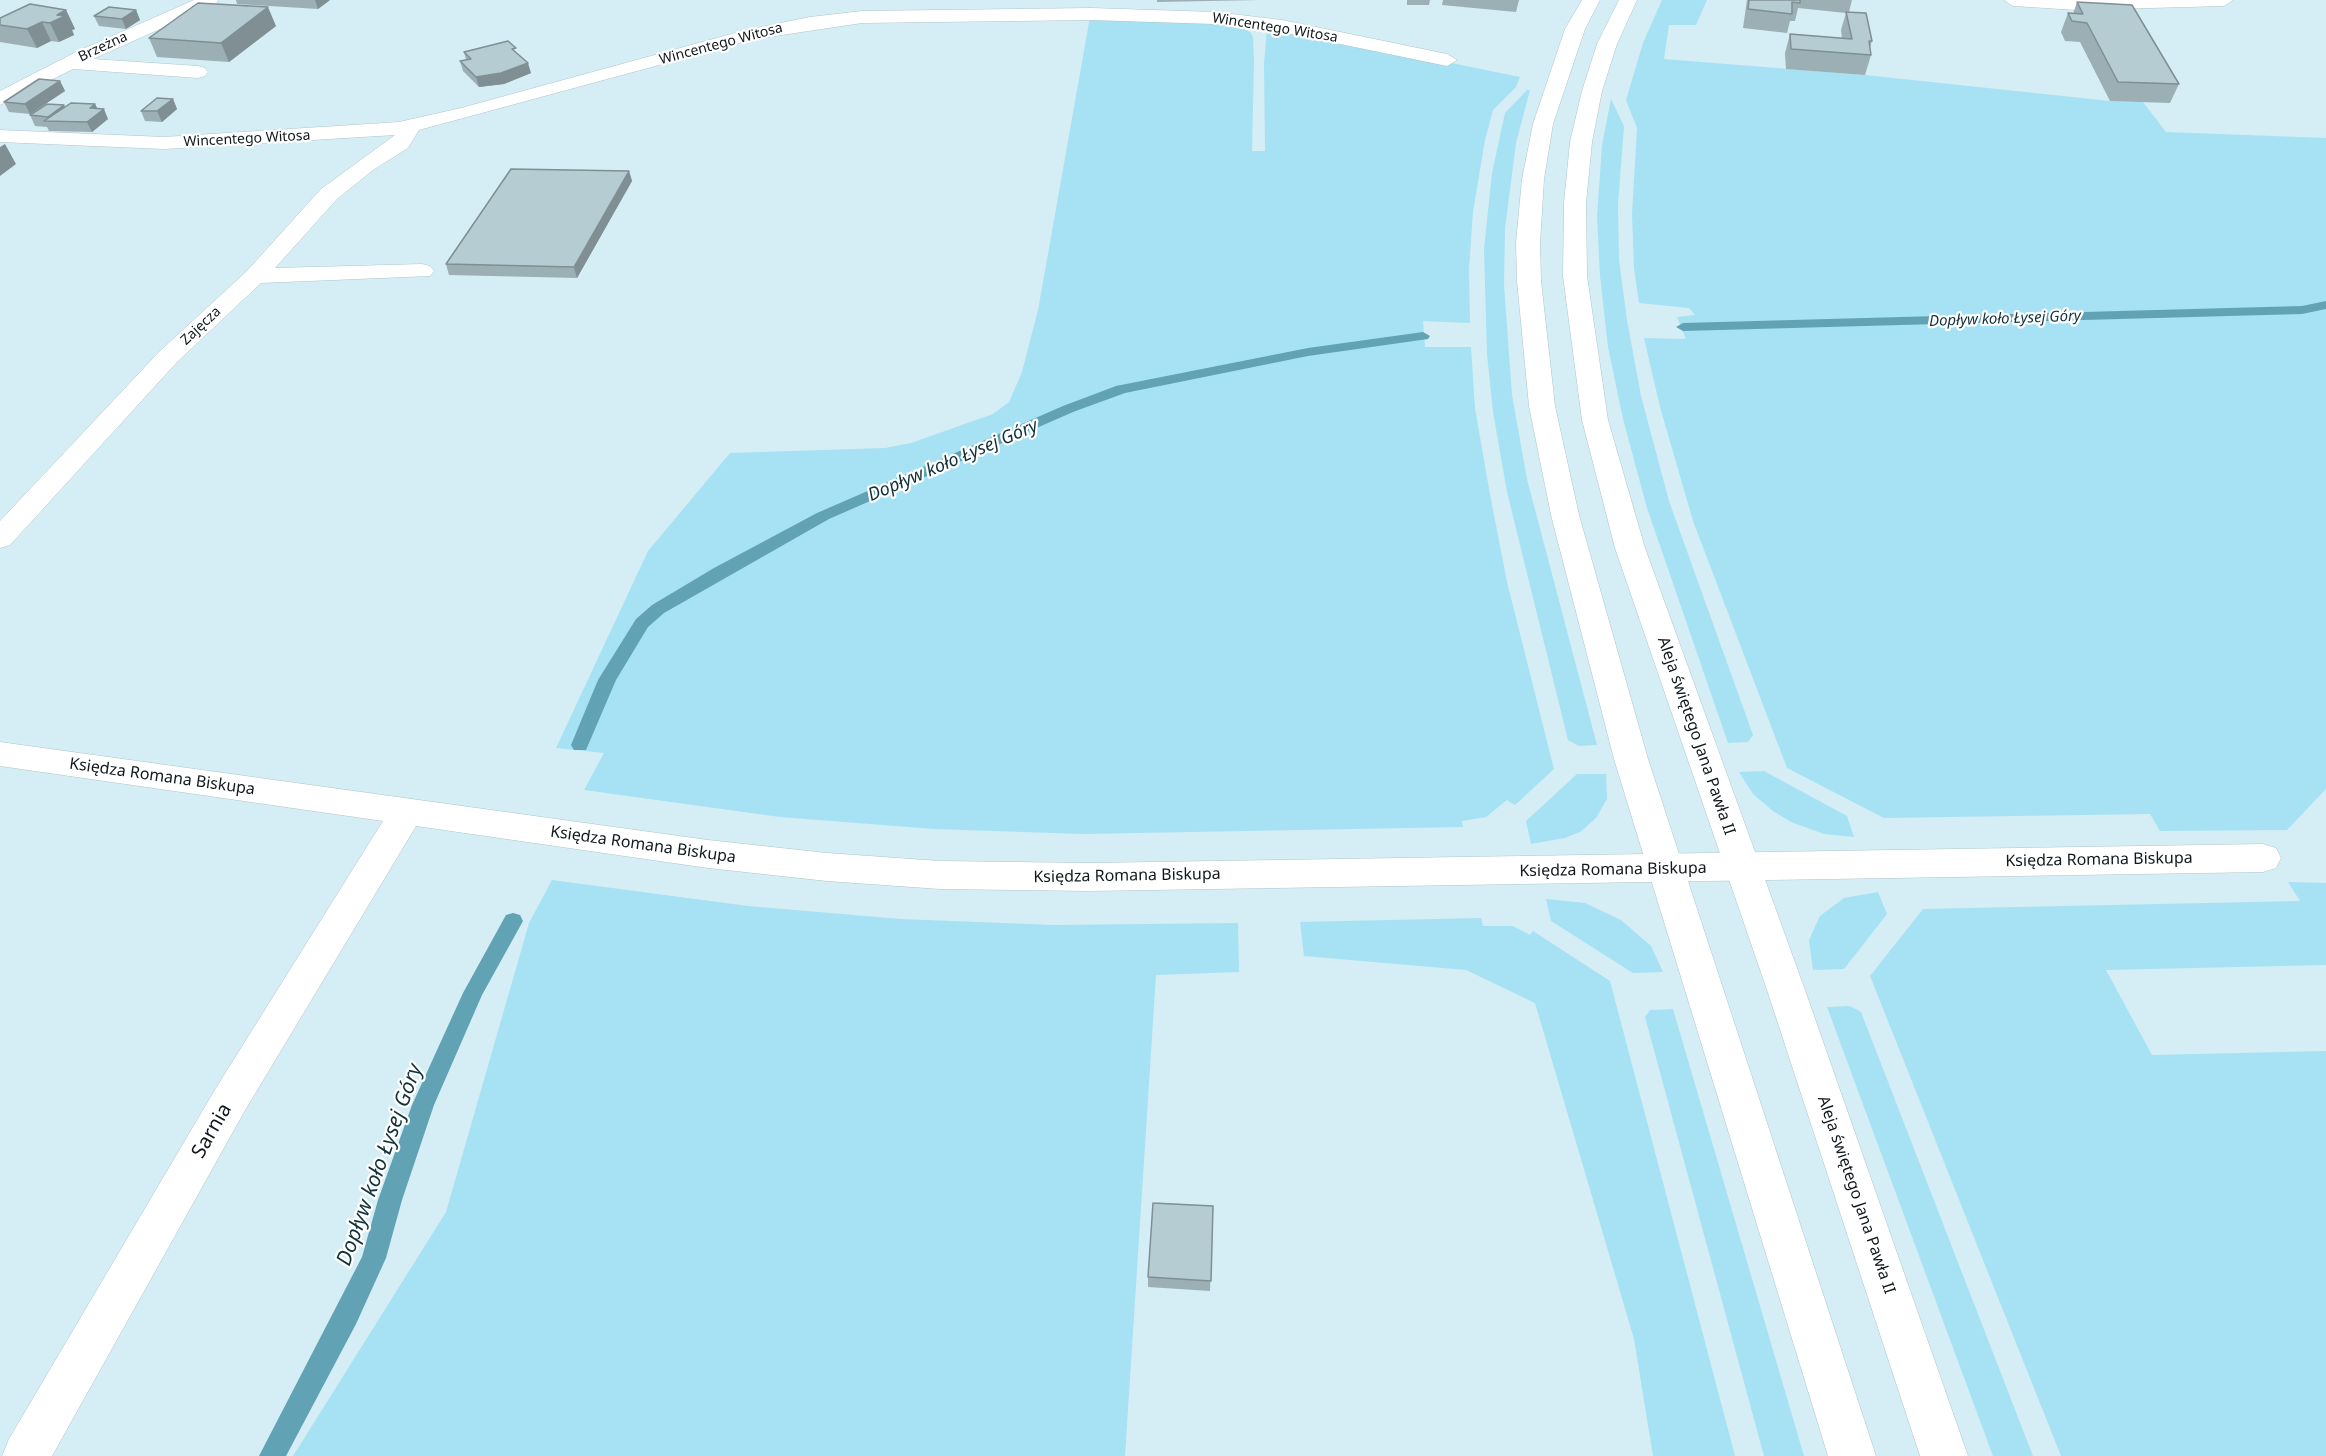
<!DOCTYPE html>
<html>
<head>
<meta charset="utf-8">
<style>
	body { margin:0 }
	canvas { display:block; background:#d5edf4 }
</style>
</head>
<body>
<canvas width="2326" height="1456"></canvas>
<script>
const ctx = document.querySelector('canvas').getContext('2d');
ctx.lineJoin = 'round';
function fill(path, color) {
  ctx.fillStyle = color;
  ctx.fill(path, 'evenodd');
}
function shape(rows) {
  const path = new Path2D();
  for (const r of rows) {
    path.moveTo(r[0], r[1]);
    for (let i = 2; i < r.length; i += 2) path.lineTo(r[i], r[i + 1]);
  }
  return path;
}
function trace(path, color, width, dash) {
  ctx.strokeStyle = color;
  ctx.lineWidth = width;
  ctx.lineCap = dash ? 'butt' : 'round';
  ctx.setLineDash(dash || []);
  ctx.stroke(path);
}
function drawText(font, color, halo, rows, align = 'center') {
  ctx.font = font + ' "Noto Sans",sans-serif';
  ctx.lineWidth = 4.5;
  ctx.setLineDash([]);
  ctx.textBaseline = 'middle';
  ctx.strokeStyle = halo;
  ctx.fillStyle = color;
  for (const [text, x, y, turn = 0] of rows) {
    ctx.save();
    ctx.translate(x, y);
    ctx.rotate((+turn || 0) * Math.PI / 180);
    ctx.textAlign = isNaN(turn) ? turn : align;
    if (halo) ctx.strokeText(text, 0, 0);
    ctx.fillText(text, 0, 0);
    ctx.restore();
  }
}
const green = shape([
	[1662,0,1707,0,1696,25,1669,25,1664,59,1865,75,2110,101,2143,102,2166,132,2326,138,2326,789,2287,830,2160,831,2150,814,1884,818,1787,768,1693,521,1660,407,1644,338,1686,339,1677,317,1695,315,1689,308,1639,303,1634,268,1632,214,1637,128,1626,100,1643,43],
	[1090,17,1162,18,1242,27,1251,33,1253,38,1254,60,1252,151,1265,151,1264,63,1267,29,1304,33,1520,77,1516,87,1493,110,1485,140,1473,212,1469,270,1470,323,1423,321,1425,347,1471,347,1475,408,1489,489,1507,582,1554,769,1515,805,1507,800,1486,817,1462,821,1463,827,1083,834,934,829,780,817,584,790,604,753,556,748,648,551,730,453,885,448,911,443,993,414,1009,402,1022,372,1038,310],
	[1527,90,1530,90,1516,143,1505,229,1504,285,1512,395,1527,479,1597,745,1579,746,1568,740,1507,492,1493,412,1487,354,1484,249,1492,173,1505,113],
	[1611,99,1624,126,1618,205,1619,260,1627,320,1641,396,1669,501,1753,735,1748,742,1728,743,1647,508,1623,419,1608,347,1600,276,1597,216,1602,145],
	[1764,771,1847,816,1854,837,1824,834,1791,822,1773,811,1753,794,1739,772],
	[1577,774,1606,774,1607,799,1596,818,1580,832,1565,838,1531,844,1526,821],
	[552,880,748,906,901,919,1054,925,1238,923,1239,972,1156,975,1125,1456,293,1456,446,1212,529,923],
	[2288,882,2326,883,2326,965,2106,970,2152,1055,2326,1051,2326,1456,2061,1456,1870,976,1923,909,2300,901],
	[1878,892,1887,914,1844,969,1813,970,1809,940,1820,916,1844,898],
	[1546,899,1585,903,1621,920,1651,946,1663,972,1633,973,1551,921],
	[1481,918,1483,926,1513,926,1530,935,1533,931,1610,981,1735,1456,1653,1456,1634,1339,1535,1003,1466,970,1304,956,1300,922],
	[1850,1006,1861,1012,2033,1456,1993,1456,1827,1007],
	[1673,1009,1804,1456,1764,1456,1645,1017,1650,1010]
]);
const stream = shape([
	[2326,301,2326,309,2302,314,1683,331,1676,327,1683,323,2302,306,2326,301],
	[1423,332,1430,336,1428,339,1308,356,1125,393,1073,412,829,519,664,613,648,627,616,680,586,750,574,750,571,745,598,680,636,619,652,605,714,568,817,513,1063,406,1116,386,1308,348,1423,332],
	[513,913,520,915,523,921,482,995,434,1105,402,1200,386,1258,356,1324,286,1456,259,1456,362,1257,378,1200,412,1105,463,993,506,915,513,913]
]);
const minor = shape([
	[194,0,218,0,216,4,93,59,198,66,205,68,208,72,205,76,198,78,73,69,0,105,0,91,76,52,194,0],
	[2004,0,2233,0,2224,6,2077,10,2013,6,2004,0],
	[1091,8,1215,12,1282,20,1447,54,1457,60,1447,66,1282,32,1215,24,1091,20,862,23,755,39,419,130,408,148,373,170,337,199,275,268,422,264,430,266,434,271,430,276,261,283,177,362,10,545,0,548,0,521,159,352,247,271,321,189,395,135,164,149,0,142,0,130,164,137,399,122,461,108,746,30,810,17,862,11,1091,8],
	[0,742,708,840,827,853,940,861,1090,863,2263,844,2276,848,2281,858,2276,868,2263,872,1090,891,940,889,827,881,708,868,416,826,244,1112,52,1456,2,1456,9,1439,216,1088,383,821,0,766,0,742]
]);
const major = shape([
	[1582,0,1600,0,1585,29,1553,124,1544,179,1540,243,1541,281,1555,406,1579,515,1648,759,1876,1456,1828,1456,1614,759,1551,515,1529,406,1517,281,1516,243,1522,179,1533,124,1565,29,1582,0],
	[1619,0,1637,0,1617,44,1602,91,1592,142,1586,203,1587,276,1608,420,1645,548,1805,990,1968,1456,1920,1456,1767,990,1615,548,1582,420,1563,276,1564,203,1570,142,1582,91,1597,44,1619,0]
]);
const wall = shape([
	[236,0,330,0,318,9,237,4],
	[1157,0,1260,0,1157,2],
	[1407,0,1430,0,1429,5,1407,5],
	[1443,0,1519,0,1516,12,1442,5],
	[1747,0,1852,0,1849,12,1872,41,1870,47,1871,55,1865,75,1786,69,1785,53,1790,34,1842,38,1841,30,1846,13,1798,8,1795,21,1790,21,1787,33,1743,28],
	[2077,2,2179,84,2170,103,2110,101,2080,42,2065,41,2061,32,2068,13,2073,14],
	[66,10,75,29,72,30,74,35,59,42,51,41,37,48,0,42,0,18],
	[136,10,140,20,126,29,99,26,94,16],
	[276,26,229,62,157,57,149,38],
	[464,52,518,55,531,73,504,84,479,87,463,71,460,61,466,60],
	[60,81,65,91,30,114,9,112,4,102],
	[173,99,177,109,162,122,145,121,141,111],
	[95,104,97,108,108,119,92,132,49,131,47,127,35,126,30,115,65,107],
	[629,171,632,181,577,278,449,275,446,264],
	[1213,1206,1210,1291,1148,1287,1148,1277]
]);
const shadedWall = shape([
	[315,0,330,0,318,9],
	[268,7,276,26,229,62,221,43],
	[66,10,75,29,72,30,74,35,59,42,50,23,57,15],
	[136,10,140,20,126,29,122,19],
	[42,22,51,41,37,48,27,29],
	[528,63,531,73,504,84,479,87,476,77],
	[60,81,65,91,30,114,25,104],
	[173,99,177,109,162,122,157,111],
	[95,104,99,112,104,109,108,119,92,132,87,122,90,108],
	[64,105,69,116,50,121,48,117],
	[5,144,16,164,0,176,0,147],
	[629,171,632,181,577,278,574,267]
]);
const building = shape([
	[1749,0,1800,0,1800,3,1792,2,1792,14,1748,9,1749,0],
	[2077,2,2132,5,2179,84,2118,82,2087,23,2072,21,2068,13,2083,14,2077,2],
	[198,3,268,7,221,43,149,38,198,3],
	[30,4,66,10,57,15,65,16,50,23,42,22,27,29,0,25,0,18,30,4],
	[109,7,136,10,122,19,94,16,109,7],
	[1846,12,1866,13,1872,41,1869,41,1871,55,1791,49,1790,34,1852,39,1846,12],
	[508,41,516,48,512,49,528,63,501,73,476,77,460,61,471,59,464,52,508,41],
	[39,79,60,81,25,104,4,102,39,79],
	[157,98,173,99,157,111,141,111,157,98],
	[71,103,95,104,90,108,104,109,87,122,44,121,71,103],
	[47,104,64,105,48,117,30,115,47,104],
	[511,169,629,171,574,267,446,264,511,169],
	[1153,1203,1213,1206,1211,1281,1148,1277,1153,1203]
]);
const farStreetnames = [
	["Wincentego Witosa",1275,28,9],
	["Wincentego Witosa",721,44,-15],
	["Brzeżna",103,47,-25],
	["Wincentego Witosa",247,139,-3],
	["Zajęcza",201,326,-43]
];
const farWaternames = [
	["Dopływ koło Łysej Góry",2005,319,-2]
];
const streetNames = [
	["Aleja świętego Jana Pawła II",1696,736,71],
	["Księdza Romana Biskupa",162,777,8],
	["Księdza Romana Biskupa",643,845,8],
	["Księdza Romana Biskupa",2099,860,-1],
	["Księdza Romana Biskupa",1613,870,-1],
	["Księdza Romana Biskupa",1127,876,-1],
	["Aleja świętego Jana Pawła II",1856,1195,71]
];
const waterNames = [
	["Dopływ koło Łysej Góry",953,461,-23]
];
const nearStreetnames = [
	["Sarnia",212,1131,-60]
];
const nearWaternames = [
	["Dopływ koło Łysej Góry",380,1165,-70]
];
fill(green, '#a7e2f4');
fill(stream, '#61a2b4');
trace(minor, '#aec5cc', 1);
trace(major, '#aec5cc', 1);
fill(minor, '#fff');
fill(major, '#fff');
fill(wall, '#9cafb5');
fill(shadedWall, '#7f8f94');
fill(building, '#b5ccd3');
trace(building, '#7f8f94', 1.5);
drawText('14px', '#10181b', '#fff', farStreetnames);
drawText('italic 15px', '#103139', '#fff', farWaternames);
drawText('16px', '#10181b', '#fff', streetNames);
drawText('italic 18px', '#103139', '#fff', waterNames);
drawText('20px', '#10181b', '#fff', nearStreetnames);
drawText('italic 21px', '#103139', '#fff', nearWaternames);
</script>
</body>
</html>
